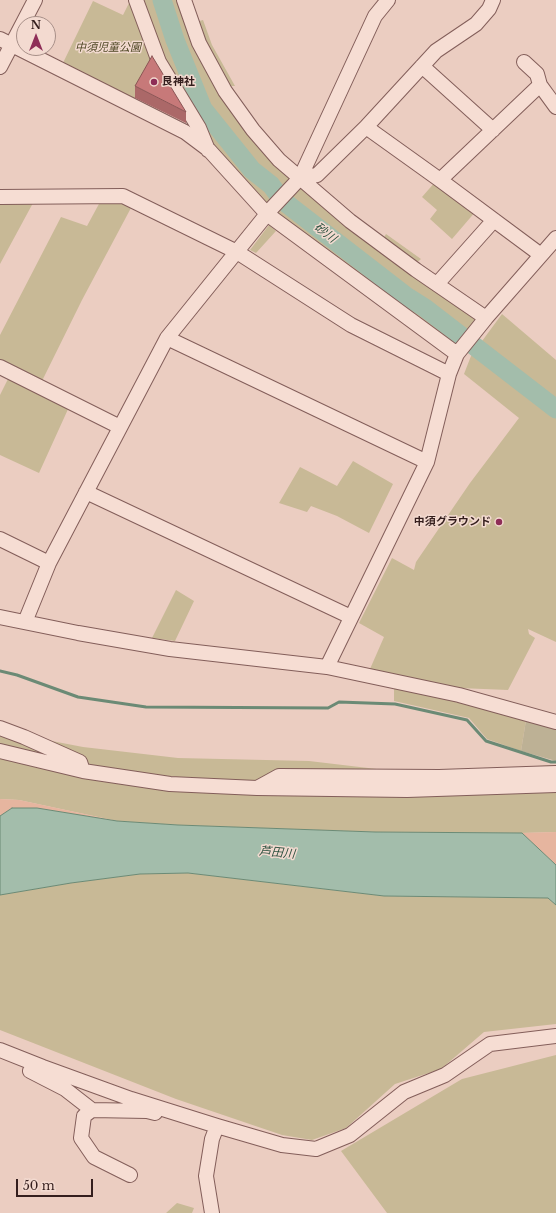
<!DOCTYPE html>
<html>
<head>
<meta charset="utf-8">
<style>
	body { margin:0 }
	#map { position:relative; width:556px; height:1213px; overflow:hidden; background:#ebcdc1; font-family:"Libre Baskerville",serif }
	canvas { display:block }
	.north { position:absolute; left:16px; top:16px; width:40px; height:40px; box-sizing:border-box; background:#f3dad0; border:1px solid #a78f88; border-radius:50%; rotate:0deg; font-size:11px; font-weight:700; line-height:16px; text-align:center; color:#341e1d }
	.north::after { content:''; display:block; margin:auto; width:14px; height:18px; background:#8e2d57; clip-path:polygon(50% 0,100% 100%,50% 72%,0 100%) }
	.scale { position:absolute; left:16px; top:1179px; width:77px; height:18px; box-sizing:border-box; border:2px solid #341e1d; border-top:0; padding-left:5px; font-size:12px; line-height:14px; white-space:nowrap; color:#341e1d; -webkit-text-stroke:3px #f3dad0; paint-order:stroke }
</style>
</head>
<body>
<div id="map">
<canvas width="556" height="1213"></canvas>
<div class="north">N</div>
<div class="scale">50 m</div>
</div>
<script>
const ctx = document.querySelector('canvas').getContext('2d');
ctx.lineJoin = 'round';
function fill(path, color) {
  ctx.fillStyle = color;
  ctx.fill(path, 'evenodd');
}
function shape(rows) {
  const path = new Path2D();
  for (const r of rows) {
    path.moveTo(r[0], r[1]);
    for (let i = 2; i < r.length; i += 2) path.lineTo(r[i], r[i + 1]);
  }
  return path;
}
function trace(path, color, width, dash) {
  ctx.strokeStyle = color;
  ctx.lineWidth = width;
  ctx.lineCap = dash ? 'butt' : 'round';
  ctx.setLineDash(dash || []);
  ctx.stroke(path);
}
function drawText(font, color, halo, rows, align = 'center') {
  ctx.font = font + ' "Libre Baskerville","Noto Sans JP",serif';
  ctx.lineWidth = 3;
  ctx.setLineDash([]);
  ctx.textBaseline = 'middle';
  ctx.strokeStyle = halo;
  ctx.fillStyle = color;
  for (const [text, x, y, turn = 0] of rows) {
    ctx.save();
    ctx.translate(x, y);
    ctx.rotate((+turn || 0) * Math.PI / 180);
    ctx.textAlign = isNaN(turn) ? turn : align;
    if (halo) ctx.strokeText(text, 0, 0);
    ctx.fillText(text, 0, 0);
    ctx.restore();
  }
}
const green = shape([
	[128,0,180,0,196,47,294,176,268,204,196,134,153,65,134,100,62,65,93,1,123,15,129,3],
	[203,20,212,45,235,86,228,86,196,22],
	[436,181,476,211,452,239,430,219,437,210,422,197],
	[303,185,480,318,457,348,278,213],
	[121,201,132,206,82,300,42,381,0,360,0,335,61,217,87,226,100,202],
	[33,203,0,264,0,204],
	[269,225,276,231,256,253,250,250],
	[386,234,421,259,415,264,383,239],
	[502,314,556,360,556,642,528,629,529,634,535,638,508,690,459,688,370,669,384,637,359,623,392,558,414,570,416,562,470,483,519,418,464,374,471,356],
	[9,377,69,407,39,473,0,455,0,395],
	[353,461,393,484,369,533,337,516,311,506,307,512,279,503,300,467,337,486],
	[176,590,194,601,175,641,152,638],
	[394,686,467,701,526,720,521,751,487,739,469,718,394,701],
	[0,731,83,747,178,758,309,761,385,770,482,769,556,765,556,781,237,782,106,771,0,747],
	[0,756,166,787,556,791,556,832,522,833,375,832,178,825,117,821,19,800,0,799],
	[188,873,384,896,548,898,556,905,556,1024,484,1032,441,1069,395,1084,346,1128,312,1140,282,1135,176,1099,0,1030,0,895,71,883,140,874],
	[556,1055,556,1213,387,1213,341,1151,462,1079],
	[177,1203,194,1208,192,1213,166,1213]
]);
const sand = shape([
	[0,799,19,800,117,821,37,808,12,808,0,816],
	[556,832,556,865,522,833]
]);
const cemetery = shape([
	[526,720,556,724,556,761,521,751]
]);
const water = shape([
	[12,808,37,808,117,821,178,825,375,832,522,833,556,865,556,905,548,898,384,896,188,873,140,874,71,883,0,895,0,816,12,808]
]);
const stream = shape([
	[0,671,17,675,78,697,146,707,328,708,339,702,395,704,467,720,486,741,551,762,556,762]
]);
const river = shape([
	[162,0,175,40,203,109,252,170,271,185,282,200,406,296,425,308,556,409]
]);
const minor = shape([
	[136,0,159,62,199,128,208,150],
	[184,0,199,43,225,91,253,130,279,160,350,221,416,270,486,318],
	[388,0,375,16,300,178,317,175,366,127,436,51,476,24,489,9,493,0],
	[0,39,185,132,209,150,267,214,457,354],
	[524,62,537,74,540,85,556,107],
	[422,66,493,130],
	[0,67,35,0],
	[366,127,440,180,541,255],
	[440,180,540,85],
	[0,197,123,196,237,252,351,325,449,374],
	[437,284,494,220],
	[167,338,427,462],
	[0,367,120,427],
	[86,492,351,617],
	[0,539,49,563],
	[0,617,78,633,170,649,327,667,459,695,556,722],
	[25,622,49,563,167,338,271,209,300,178],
	[327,667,427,462,449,374,457,354,486,318,556,238],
	[0,728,24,737,80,762,82,768],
	[0,751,83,771,170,784,257,788,407,790,556,785],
	[259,787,279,776,439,777,556,773],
	[0,1050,43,1067,131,1099,217,1126,282,1145,316,1149,350,1135,404,1092,445,1075,490,1044,556,1036],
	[30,1071,65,1089,92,1110,147,1111,155,1113],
	[92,1110,84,1116,81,1138,94,1157,130,1175],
	[212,1213,206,1176,212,1139,217,1126]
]);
const wall = shape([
	[135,86,186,112,186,123,135,98]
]);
const building = shape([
	[152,56,186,112,135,86,152,56]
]);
const markers = [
	[154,82,4,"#8e2d57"],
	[499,522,4,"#8e2d57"]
];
const parkNames = [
	["中須児童公園",108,48]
];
const poiNames = [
	["艮神社",162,82],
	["中須グラウンド",491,522,"right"]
];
const waterNames = [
	["砂川",325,233,37],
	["芦田川",277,853,5]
];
fill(green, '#c8b996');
fill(sand, '#e6b59f');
fill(cemetery, '#bdb195');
fill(water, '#a3bdab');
trace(water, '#6b8a75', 1);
trace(stream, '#6b8a75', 3);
trace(river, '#a3bdab', 19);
trace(minor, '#835e5a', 16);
trace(minor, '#f6ddd3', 14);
fill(wall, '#ab6868');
fill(building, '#c77979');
trace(building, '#8b5555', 1);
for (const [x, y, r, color] of markers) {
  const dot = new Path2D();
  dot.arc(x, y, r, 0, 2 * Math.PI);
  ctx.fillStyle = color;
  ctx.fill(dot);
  trace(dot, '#f3dad0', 1.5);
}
drawText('italic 11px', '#4f4825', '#f3dad0', parkNames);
drawText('bold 11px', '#341e1d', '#f3dad0', poiNames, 'left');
drawText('italic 12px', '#2d5240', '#f3dad0', waterNames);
</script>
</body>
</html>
